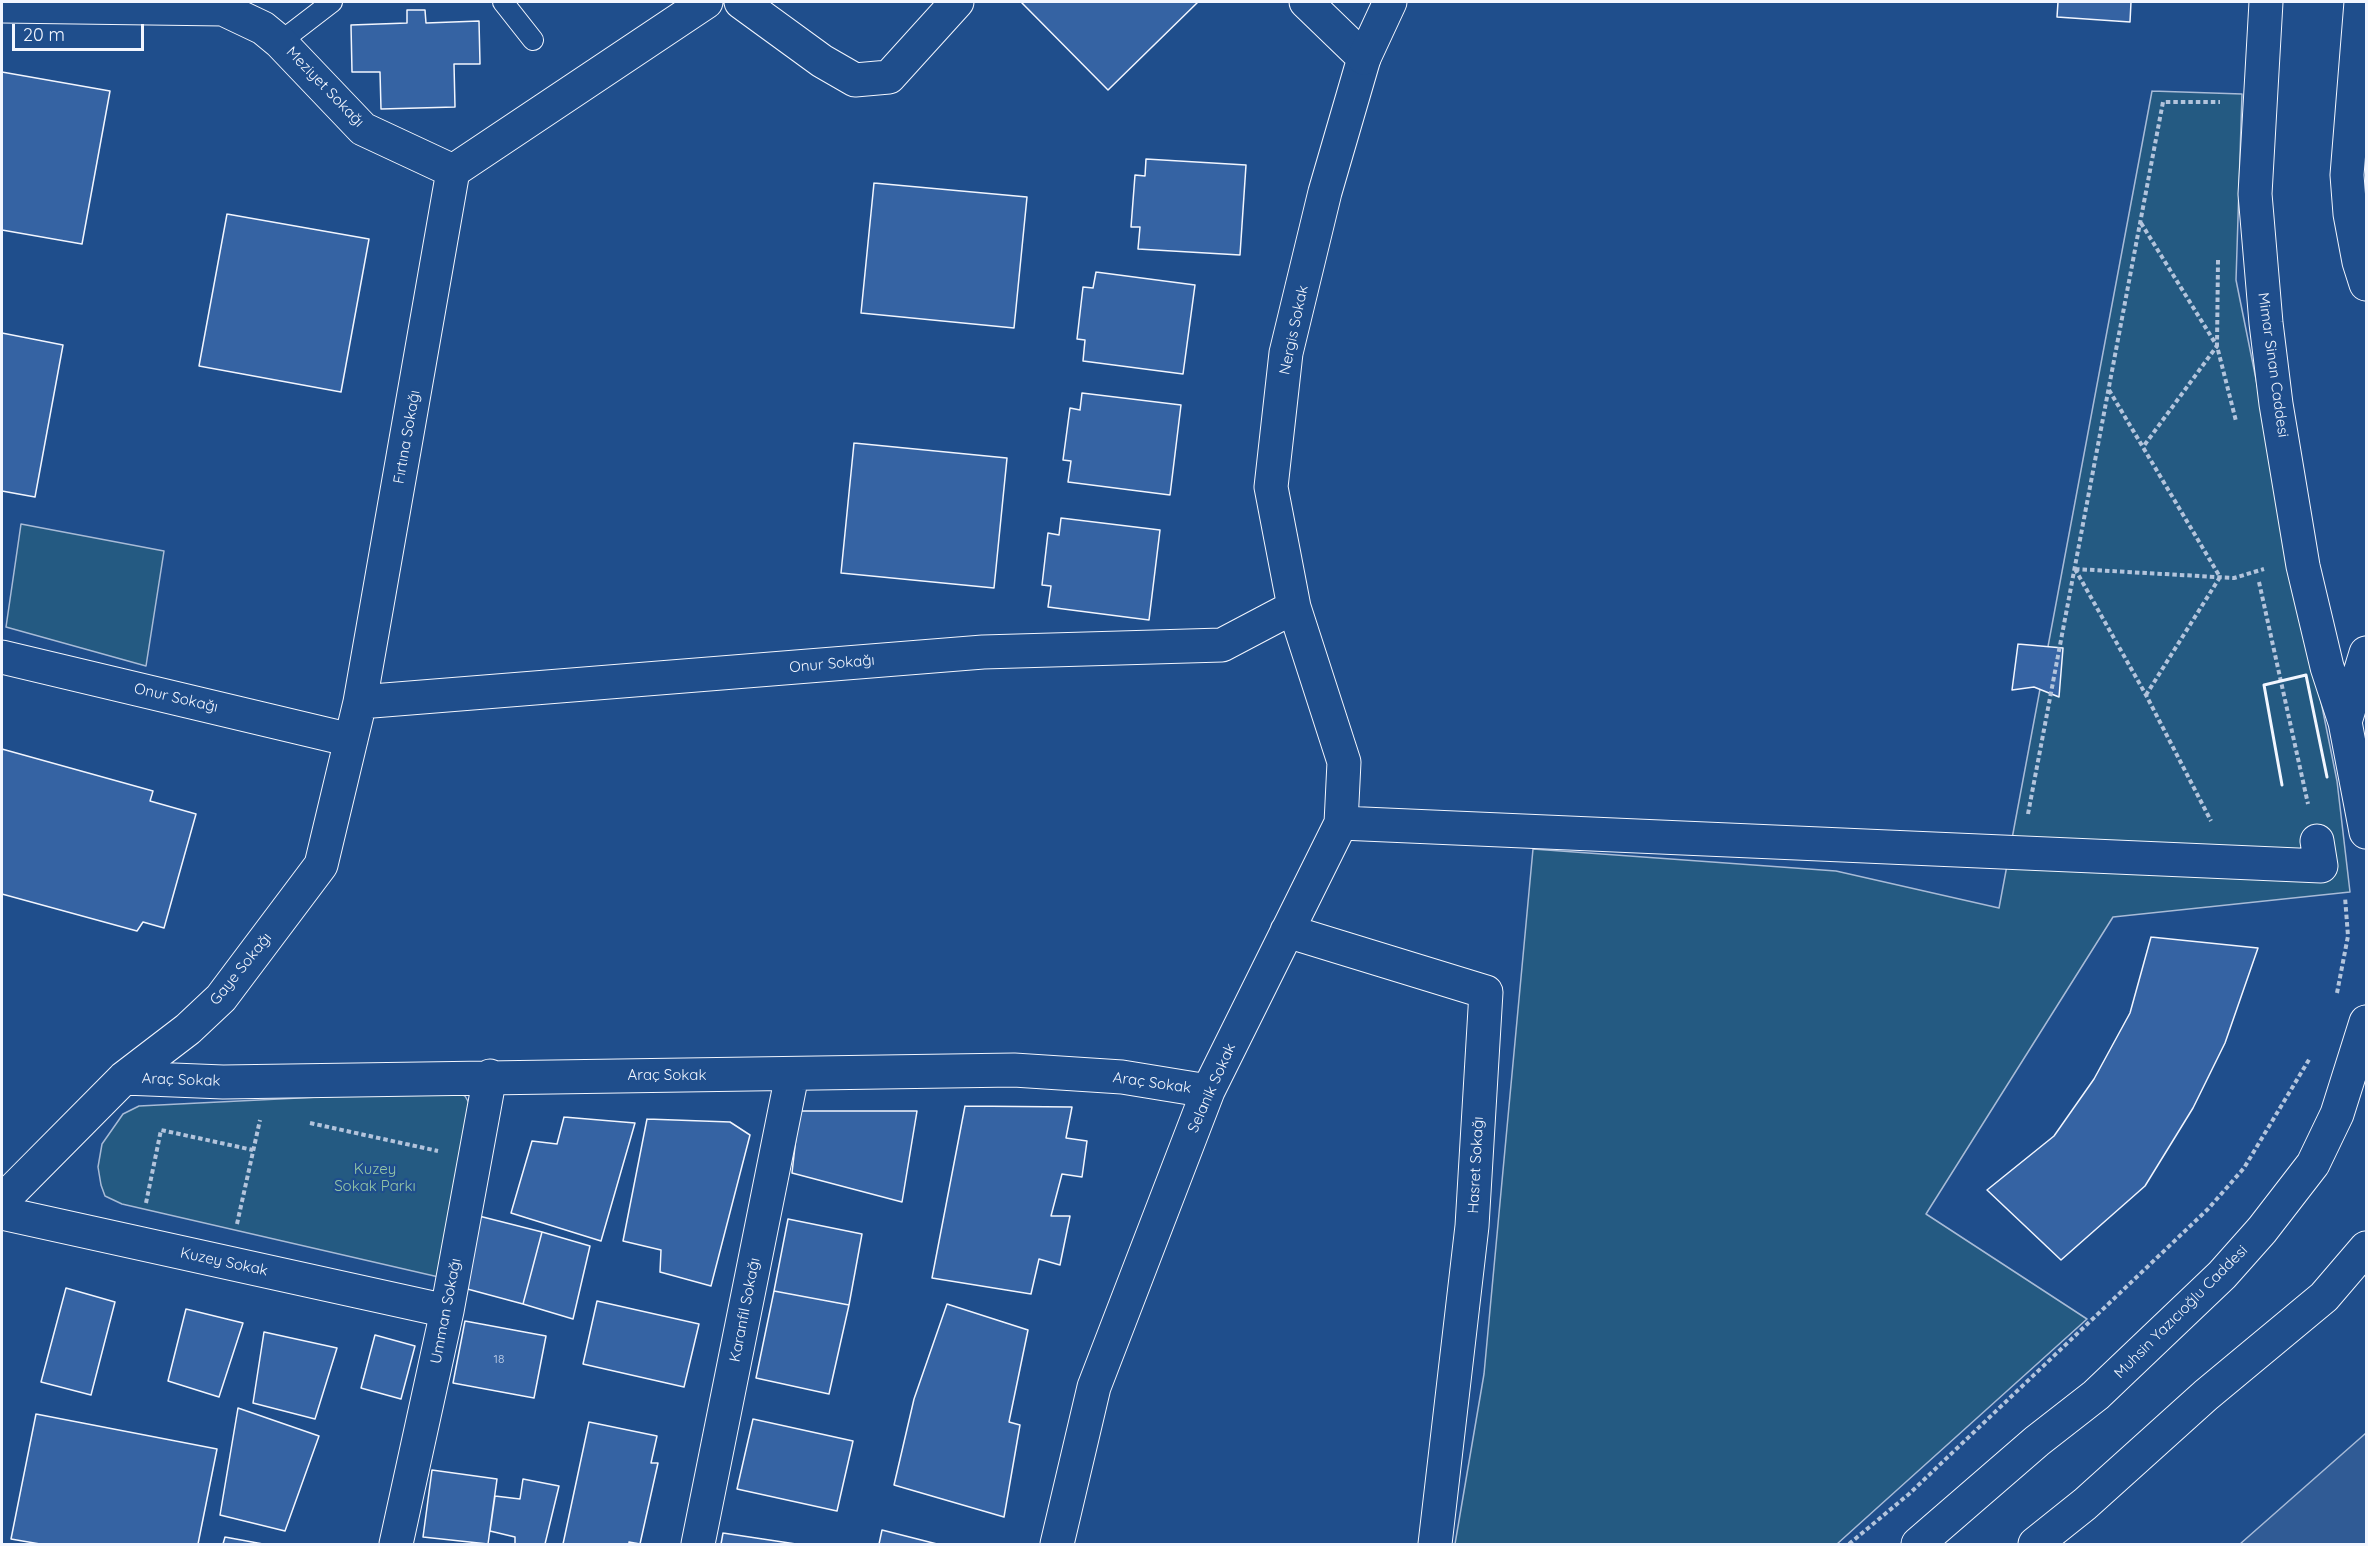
<!DOCTYPE html>
<html>
<head>
<meta charset="utf-8">
<style>
	body { margin:0 }
	#map { position:relative; width:2368px; height:1546px; overflow:hidden; background:#1f4e8c; font-family:Quicksand,sans-serif }
	canvas { display:block }
	.frame { position:absolute; inset:0; border:3px solid #f2f6ff; pointer-events:none }
	.scale { position:absolute; left:12px; top:24px; width:132px; height:27px; box-sizing:border-box; border:3px solid #f2f6ff; border-top:0; padding-left:8px; font-size:18px; line-height:21px; white-space:nowrap; color:#f2f6ff; -webkit-text-stroke:4px #1f4e8c; paint-order:stroke }
</style>
</head>
<body>
<div id="map">
<canvas width="2368" height="1546"></canvas>
<div class="frame"></div>
<div class="scale">20 m</div>
</div>
<script>
const ctx = document.querySelector('canvas').getContext('2d');
ctx.lineJoin = 'round';
function fill(path, color) {
  ctx.fillStyle = color;
  ctx.fill(path, 'evenodd');
}
function shape(rows) {
  const path = new Path2D();
  for (const r of rows) {
    path.moveTo(r[0], r[1]);
    for (let i = 2; i < r.length; i += 2) path.lineTo(r[i], r[i + 1]);
  }
  return path;
}
function trace(path, color, width, dash) {
  ctx.strokeStyle = color;
  ctx.lineWidth = width;
  ctx.lineCap = dash ? 'butt' : 'round';
  ctx.setLineDash(dash || []);
  ctx.stroke(path);
}
function drawText(font, color, halo, rows, align = 'center') {
  ctx.font = font + ' Quicksand,sans-serif';
  ctx.lineWidth = 4.5;
  ctx.setLineDash([]);
  ctx.textBaseline = 'middle';
  ctx.strokeStyle = halo;
  ctx.fillStyle = color;
  for (const [text, x, y, turn = 0] of rows) {
    ctx.save();
    ctx.translate(x, y);
    ctx.rotate((+turn || 0) * Math.PI / 180);
    ctx.textAlign = isNaN(turn) ? turn : align;
    if (halo) ctx.strokeText(text, 0, 0);
    ctx.fillText(text, 0, 0);
    ctx.restore();
  }
}
const green = shape([
	[2152,91,2242,94,2236,280,2337,781,2350,892,2113,917,1926,1214,2087,1319,1837,1544,1455,1544,1484,1374,1533,849,1836,871,1999,908,2152,91],
	[21,524,164,551,146,666,6,627,21,524],
	[419,1092,457,1092,465,1096,469,1103,443,1278,122,1204,105,1196,101,1185,98,1167,102,1144,123,1114,139,1106,419,1092]
]);
const parking = shape([
	[2366,1433,2366,1544,2240,1544,2366,1433]
]);
const building = shape([
	[1021,2,1198,2,1108,90,1021,2],
	[2058,2,2131,2,2130,22,2057,17,2058,2],
	[407,10,425,10,426,23,479,21,480,64,454,64,455,107,381,109,380,72,352,72,351,25,407,23,407,10],
	[2,72,110,91,82,244,2,230,2,72],
	[1146,159,1246,165,1240,255,1138,249,1140,227,1131,227,1135,175,1145,176,1146,159],
	[874,183,1027,197,1014,328,861,313,874,183],
	[227,214,369,239,341,392,199,366,227,214],
	[1096,272,1195,285,1183,374,1083,361,1085,340,1077,339,1083,287,1093,288,1096,272],
	[2,333,63,345,35,497,2,491,2,333],
	[1082,393,1181,405,1170,495,1068,482,1071,461,1063,460,1070,408,1080,410,1082,393],
	[854,443,1007,458,994,588,841,573,854,443],
	[1061,518,1160,530,1149,620,1048,607,1051,586,1042,585,1048,533,1059,535,1061,518],
	[2018,644,2063,648,2059,697,2034,687,2012,690,2018,644],
	[2,749,153,791,150,801,196,814,164,928,143,922,137,931,2,894,2,749],
	[2151,937,2258,948,2225,1043,2193,1108,2145,1186,2061,1260,1987,1190,2054,1136,2094,1079,2130,1013,2151,937],
	[965,1106,1072,1107,1066,1138,1087,1141,1082,1177,1062,1174,1051,1216,1070,1216,1060,1265,1039,1259,1031,1294,932,1278,965,1106],
	[799,1111,917,1111,902,1202,792,1173,799,1111],
	[564,1117,635,1123,601,1241,511,1213,532,1141,557,1144,564,1117],
	[647,1119,730,1122,750,1135,711,1286,660,1272,661,1250,623,1241,647,1119],
	[479,1216,542,1232,523,1304,460,1287,479,1216],
	[788,1219,862,1234,849,1305,774,1291,788,1219],
	[542,1232,590,1246,573,1319,523,1304,542,1232],
	[66,1288,115,1302,91,1395,41,1382,66,1288],
	[774,1291,849,1305,829,1394,756,1378,774,1291],
	[597,1301,699,1324,684,1387,583,1364,597,1301],
	[947,1304,1028,1330,1009,1422,1020,1425,1004,1517,894,1485,914,1399,947,1304],
	[186,1309,243,1323,219,1397,168,1381,186,1309],
	[465,1321,546,1336,534,1398,453,1383,465,1321],
	[264,1332,337,1348,315,1419,253,1403,264,1332],
	[375,1335,415,1346,401,1399,361,1388,375,1335],
	[238,1408,319,1436,285,1531,220,1515,238,1408],
	[36,1414,217,1449,198,1544,40,1544,11,1539,36,1414],
	[753,1419,853,1441,837,1511,737,1489,753,1419],
	[589,1422,657,1436,651,1463,658,1463,640,1544,629,1542,629,1544,563,1544,589,1422],
	[432,1470,497,1479,488,1544,423,1537,432,1470],
	[523,1479,559,1486,545,1544,515,1544,515,1537,490,1531,495,1496,520,1499,523,1479],
	[882,1530,937,1544,879,1544,882,1530],
	[723,1533,796,1544,721,1544,723,1533],
	[225,1537,263,1544,223,1544,225,1537]
]);
const path = shape([
	[2141,223,2217,346,2143,447],
	[2218,260,2217,346,2236,421],
	[2109,390,2220,577,2146,695],
	[2075,569,2146,695,2211,821],
	[2075,569,2234,578,2264,569],
	[2259,582,2308,804],
	[2028,814,2163,102,2220,102],
	[2337,993,2348,936,2345,897],
	[310,1123,438,1151],
	[146,1203,161,1130,253,1150],
	[237,1224,260,1120],
	[1849,1544,1909,1494,2208,1209,2244,1168,2310,1058]
]);
const lane = shape([
	[503,2,533,40],
	[280,42,332,2]
]);
const street = shape([
	[741,2,822,61,855,80,889,77,957,2],
	[2,6,223,9,263,28,280,42,363,129,453,171,706,2],
	[2,657,351,740],
	[360,702,983,652,1222,645,1294,607],
	[1341,823,2321,866,2317,841],
	[1287,931,1486,992,1472,1226,1435,1544],
	[124,1078,223,1082,1014,1070,1122,1077,1208,1091],
	[2,1201,124,1078,188,1029,221,998,321,865,360,702,453,171],
	[2,1213,447,1311],
	[396,1544,447,1311,490,1076],
	[698,1544,792,1075],
	[1057,1544,1094,1387,1208,1091,1341,823,1344,762,1294,607,1271,487,1286,353,1325,192,1364,58,1306,2]
]);
const secondary = shape([
	[1364,58,1390,2]
]);
const primary = shape([
	[2266,2,2255,194,2266,323,2276,404,2303,566,2327,667,2345,722,2366,832],
	[2361,2,2347,175,2350,214,2359,262,2366,284],
	[2345,722,2366,653],
	[1918,1544,2037,1441,2096,1395,2222,1275,2262,1230,2313,1164,2337,1114,2366,1022],
	[2035,1544,2085,1504,2206,1395,2324,1297,2366,1248]
]);
const wall = shape([
	[2282,785,2264,685,2306,675,2327,777]
]);
const numberNames = [
	["18",499,1359]
];
const streetNames = [
	["Meziyet Sokağı",325,87,46],
	["Nergis Sokak",1294,330,-78],
	["Mimar Sinan Caddesi",2273,365,82],
	["Fırtına Sokağı",407,437,-80],
	["Onur Sokağı",832,664,-5],
	["Onur Sokağı",176,698,13],
	["Gaye Sokağı",241,969,-51],
	["Araç Sokak",667,1075],
	["Araç Sokak",181,1080,2],
	["Araç Sokak",1152,1083,8],
	["Selanik Sokak",1212,1088,-66],
	["Hasret Sokağı",1476,1165,-87],
	["Kuzey Sokak",224,1262,12],
	["Karanfil Sokağı",745,1310,-79],
	["Umman Sokağı",446,1311,-79],
	["Muhsin Yazıcıoğlu Caddesi",2181,1312,-45]
];
const parkNames = [
	["Kuzey",375,1169],
	["Sokak Parkı",375,1186]
];
fill(green, '#245a82');
trace(green, '#a8bbd7', 1.5);
fill(parking, '#305b95');
trace(parking, '#a8bbd7', 1.5);
fill(building, '#3563a3');
trace(building, '#f2f6ff', 1.5);
trace(lane, '#f2f6ff', 22);
trace(street, '#f2f6ff', 35);
trace(secondary, '#f2f6ff', 35);
trace(primary, '#f2f6ff', 35);
trace(path, '#b3c4dc', 4, [4.5, 3]);
trace(lane, '#1f4e8c', 20);
trace(street, '#1f4e8c', 33);
trace(secondary, '#1f4e8c', 33);
trace(primary, '#1f4e8c', 33);
trace(wall, '#f2f6ff', 3);
drawText('12px', '#c3d1e8', null, numberNames);
drawText('15px', '#f2f6ff', '#1f4e8c', streetNames);
drawText('15px', '#97c8a6', '#1f4e8c', parkNames);
</script>
</body>
</html>
